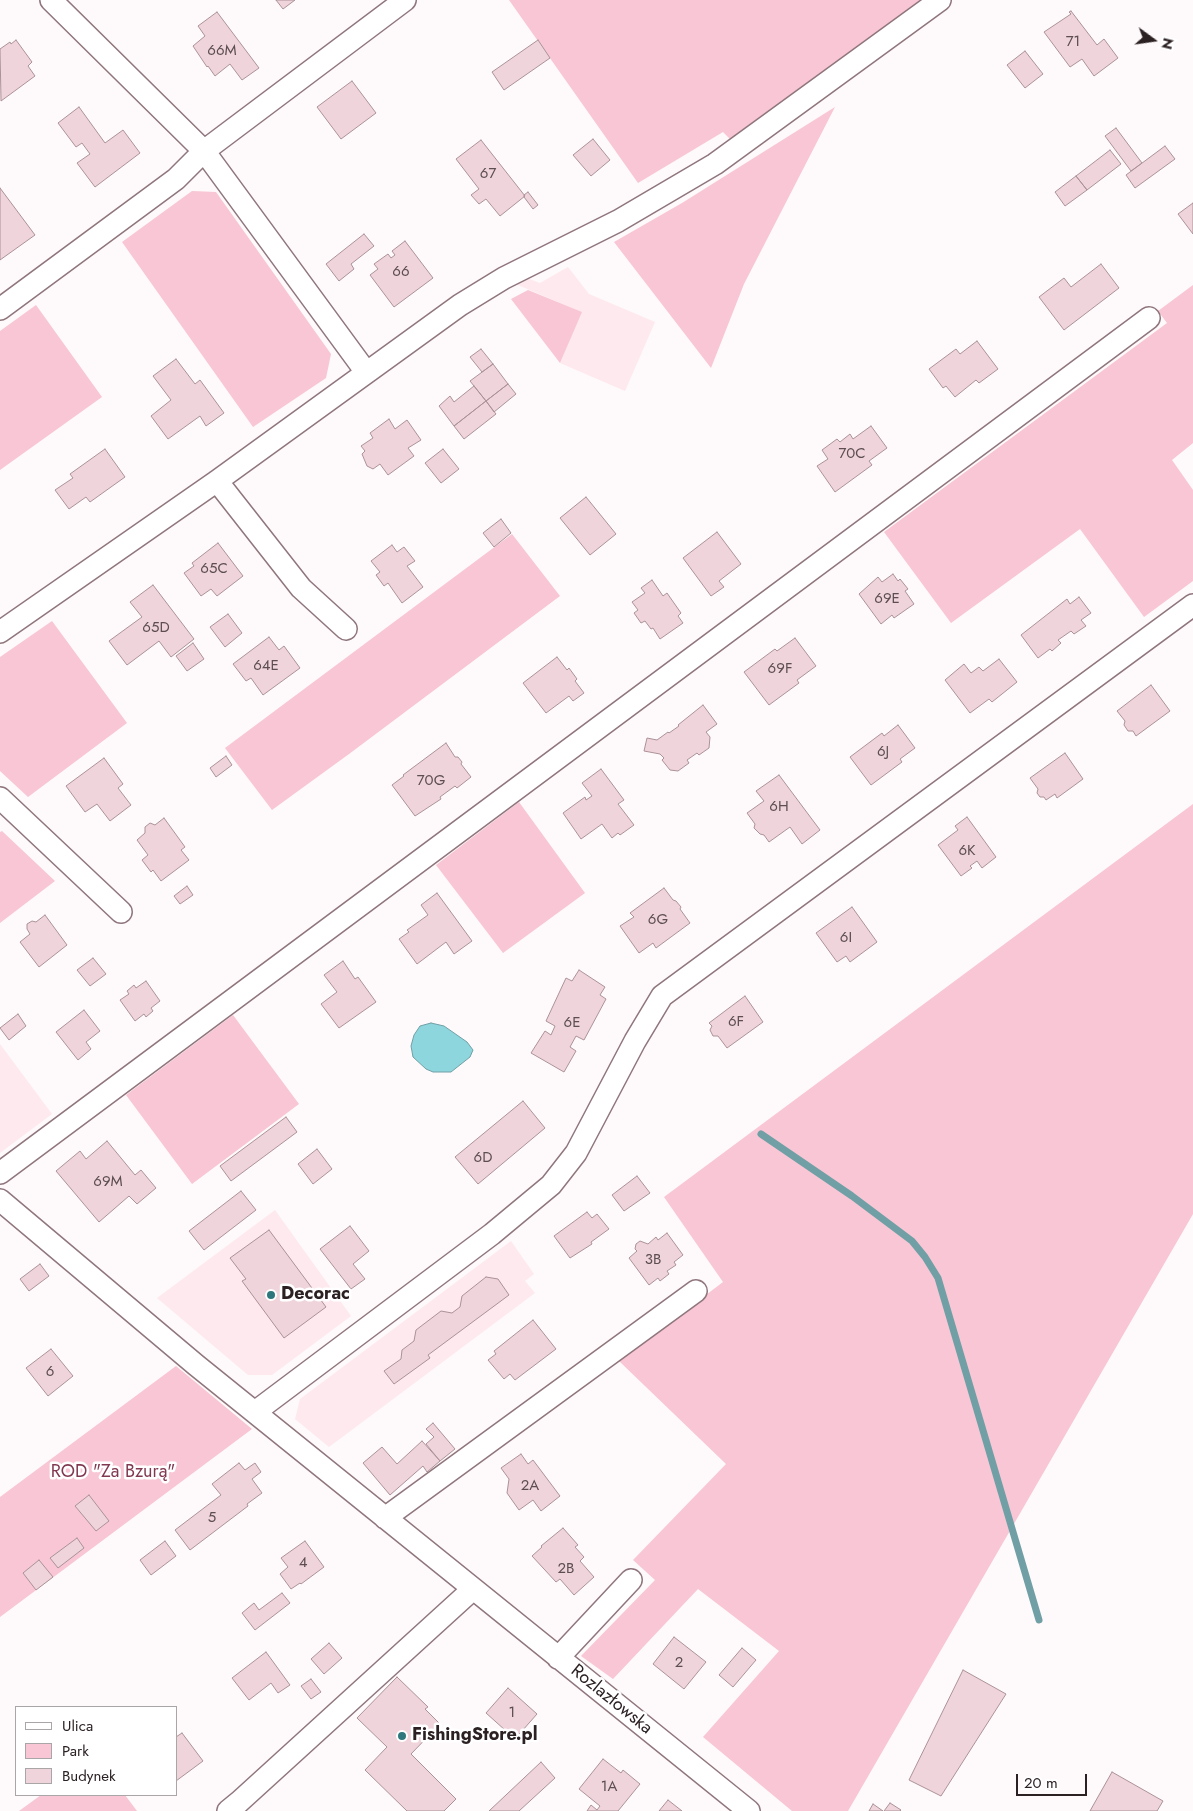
<!DOCTYPE html>
<html>
<head>
<meta charset="utf-8">
<style>
	body { margin:0 }
	#map { position:relative; width:1193px; height:1811px; overflow:hidden; background:#fef9fa; font-family:Jost,sans-serif }
	canvas { display:block }
	.legend { position:absolute; left:15px; top:1706px; width:162px; height:90px; box-sizing:border-box; background:#fff; border:1px solid #aaa6a7; margin:0; padding:6px 9px; list-style:none; font-size:15px; color:#2b2123 }
	.legend li { display:flex; align-items:center; gap:10px; height:25px }
	.legend b { width:25px; border:1px solid #aaa6a7 }
	.north { position:absolute; left:1128px; top:15px; width:50px; height:50px; -webkit-text-stroke:4px #fff; paint-order:stroke; rotate:104deg; font-size:14px; font-weight:700; line-height:20px; text-align:center; color:#2b2123 }
	.north::after { content:''; display:block; margin:auto; width:18px; height:22px; background:#2b2123; clip-path:polygon(50% 0,100% 100%,50% 72%,0 100%) }
	.scale { position:absolute; left:1016px; top:1774px; width:71px; height:22px; box-sizing:border-box; border:2px solid #2b2123; border-top:0; padding-left:6px; font-size:15px; line-height:18px; white-space:nowrap; color:#2b2123; -webkit-text-stroke:4px #fff; paint-order:stroke }
</style>
</head>
<body>
<div id="map">
<canvas width="1193" height="1811"></canvas>
<ul class="legend">
<li><b style="height:6px;background:#fff"></b>Ulica</li>
<li><b style="height:14px;background:#f8c6d4"></b>Park</li>
<li><b style="height:14px;background:#efd4db"></b>Budynek</li>
</ul>
<div class="north">N</div>
<div class="scale">20 m</div>
</div>
<script>
const ctx = document.querySelector('canvas').getContext('2d');
ctx.lineJoin = 'round';
function fill(path, color) {
  ctx.fillStyle = color;
  ctx.fill(path, 'evenodd');
}
function shape(rows) {
  const path = new Path2D();
  for (const r of rows) {
    path.moveTo(r[0], r[1]);
    for (let i = 2; i < r.length; i += 2) path.lineTo(r[i], r[i + 1]);
  }
  return path;
}
function trace(path, color, width, dash) {
  ctx.strokeStyle = color;
  ctx.lineWidth = width;
  ctx.lineCap = dash ? 'butt' : 'round';
  ctx.setLineDash(dash || []);
  ctx.stroke(path);
}
function drawText(font, color, halo, rows, align = 'center') {
  ctx.font = font + ' Jost,sans-serif';
  ctx.lineWidth = 5;
  ctx.setLineDash([]);
  ctx.textBaseline = 'middle';
  ctx.strokeStyle = halo;
  ctx.fillStyle = color;
  for (const [text, x, y, turn = 0] of rows) {
    ctx.save();
    ctx.translate(x, y);
    ctx.rotate((+turn || 0) * Math.PI / 180);
    ctx.textAlign = isNaN(turn) ? turn : align;
    if (halo) ctx.strokeText(text, 0, 0);
    ctx.fillText(text, 0, 0);
    ctx.restore();
  }
}
const built = shape([
	[568,267,589,294,655,322,625,391,560,363,581,312,511,282,524,277,540,283],
	[0,1044,52,1114,0,1153],
	[275,1210,351,1316,272,1375,248,1375,157,1298],
	[511,1241,534,1274,525,1281,535,1293,329,1447,295,1419,300,1399]
]);
const green = shape([
	[509,0,925,0,733,142,723,132,638,183],
	[835,107,744,284,711,368,614,242,682,203],
	[192,191,216,192,331,354,326,378,253,427,122,242],
	[1193,285,1193,443,1172,460,1193,490,1193,581,1144,617,1080,529,951,623,884,532,1167,323,1158,311],
	[528,290,582,312,560,363,511,299],
	[36,305,102,397,0,470,0,331],
	[512,534,560,596,349,754,272,810,225,748],
	[52,621,127,723,28,797,0,771,0,657],
	[519,802,585,893,503,953,436,865],
	[1193,804,1193,1214,848,1811,792,1811,703,1737,779,1651,698,1589,613,1679,581,1656,655,1580,633,1560,726,1464,619,1361,723,1282,664,1197],
	[2,831,55,881,0,923,0,832],
	[233,1015,299,1104,192,1184,126,1095],
	[176,1366,252,1429,0,1617,0,1497],
	[41,1795,125,1795,137,1811,19,1811]
]);
const water = shape([
	[431,1023,444,1026,467,1042,473,1050,470,1057,451,1072,433,1072,426,1069,413,1057,411,1046,414,1035,420,1026,431,1023]
]);
const stream = shape([
	[761,1134,852,1196,912,1241,925,1257,938,1278,1039,1620]
]);
const building = shape([
	[276,0,295,0,283,9,276,0],
	[1071,11,1097,45,1104,39,1118,58,1094,76,1082,59,1070,67,1044,32,1071,14,1069,12,1071,11],
	[217,12,259,68,242,80,230,64,215,76,208,66,207,67,193,46,205,36,198,26,217,12],
	[16,40,32,62,28,66,35,76,1,101,0,49,10,42,11,44,16,40],
	[538,40,550,58,504,90,492,72,538,40],
	[1025,51,1043,74,1025,88,1007,65,1025,51],
	[352,81,376,113,341,139,317,107,352,81],
	[79,107,105,143,123,130,140,153,95,187,77,163,90,154,82,143,76,147,58,123,79,107],
	[1116,128,1142,163,1131,171,1105,136,1116,128],
	[593,139,610,160,591,176,573,155,593,139],
	[481,140,525,196,500,216,486,199,479,204,471,195,479,189,456,159,481,140],
	[1165,146,1175,159,1135,188,1126,175,1165,146],
	[1110,150,1121,164,1087,190,1076,176,1110,150],
	[1076,176,1087,190,1065,206,1055,192,1076,176],
	[0,188,35,235,0,260,0,188],
	[528,192,538,205,533,209,524,197,524,195,528,192],
	[1193,203,1193,234,1178,214,1193,203],
	[364,234,374,246,351,264,354,269,339,281,326,264,364,234],
	[405,241,433,278,394,307,370,275,378,269,374,264,388,254,391,258,395,255,392,251,405,241],
	[1101,264,1119,288,1064,330,1039,297,1064,278,1071,287,1101,264],
	[977,341,998,369,979,383,976,380,955,397,946,386,943,388,929,369,956,349,960,354,977,341],
	[481,349,493,364,482,372,470,357,481,349],
	[176,359,195,384,200,380,224,413,206,426,200,416,168,439,151,416,171,400,153,376,176,359],
	[493,364,508,384,486,401,470,381,493,364],
	[508,384,516,394,494,412,486,401,508,384],
	[474,386,486,401,454,426,439,406,450,396,454,402,474,386],
	[486,401,496,414,464,439,454,426,486,401],
	[389,419,395,429,407,420,421,440,408,448,414,456,388,475,380,464,373,469,367,466,362,454,365,451,361,446,373,438,370,433,389,419],
	[871,426,887,448,869,461,872,465,835,492,817,466,828,459,822,450,837,439,840,442,850,434,853,439,871,426],
	[105,449,125,477,90,502,86,497,69,509,55,490,73,478,70,474,105,449],
	[443,449,459,469,441,483,425,463,443,449],
	[586,497,616,534,590,555,560,518,586,497],
	[501,519,511,533,494,547,483,533,501,519],
	[717,532,741,564,719,581,724,587,711,596,683,558,717,532],
	[218,543,243,576,217,596,211,589,201,596,184,573,194,566,192,563,218,543],
	[392,545,397,552,404,547,415,561,407,566,423,587,402,603,388,583,384,586,376,575,380,572,371,561,392,545],
	[893,574,898,581,900,579,908,589,905,591,914,604,894,618,892,615,881,624,859,594,878,577,882,582,893,574],
	[652,580,663,596,667,593,681,613,678,616,683,623,660,639,653,628,651,629,645,621,641,623,634,613,638,610,632,602,645,593,641,588,652,580],
	[153,585,194,639,171,657,159,641,127,665,109,641,142,617,130,602,153,585],
	[1079,597,1091,613,1081,620,1086,626,1074,634,1071,631,1058,640,1061,643,1052,651,1050,649,1038,658,1021,635,1067,599,1070,604,1079,597],
	[228,614,242,633,225,647,210,627,228,614],
	[269,637,279,650,284,646,300,668,263,695,251,678,246,681,233,664,269,637],
	[795,638,816,666,797,680,799,683,769,705,744,672,775,649,777,651,795,638],
	[193,643,204,659,187,671,176,656,193,643],
	[557,657,567,670,569,668,577,679,575,681,584,693,573,701,569,696,546,713,523,683,557,657],
	[999,659,1017,682,992,702,989,699,970,713,945,680,964,664,971,673,979,667,983,671,999,659],
	[1151,685,1170,711,1136,736,1133,731,1128,731,1124,725,1125,721,1117,711,1151,685],
	[703,705,717,724,706,732,710,737,709,748,699,755,697,753,687,760,689,763,678,771,670,770,662,760,664,758,660,754,644,751,647,738,657,740,668,732,669,733,679,726,678,725,703,705],
	[898,725,915,748,900,759,902,762,871,785,850,757,882,733,884,736,898,725],
	[446,743,455,757,458,757,462,762,461,764,471,777,457,788,455,786,440,797,441,799,415,816,392,785,404,776,403,775,446,743],
	[1065,753,1083,779,1057,798,1055,794,1046,800,1044,797,1040,797,1037,793,1038,789,1030,778,1065,753],
	[226,756,232,765,216,777,210,768,226,756],
	[104,758,123,784,118,788,131,805,110,821,97,804,85,812,66,786,104,758],
	[601,769,624,800,618,804,634,825,620,835,618,833,612,838,602,824,581,839,563,813,585,797,586,800,592,796,582,783,601,769],
	[779,775,820,830,802,844,790,827,769,842,764,835,760,834,754,828,755,824,747,813,764,801,756,791,779,775],
	[967,817,996,857,982,868,977,861,970,866,972,868,961,876,938,845,958,830,955,826,967,817],
	[164,818,185,847,181,850,189,860,161,881,153,870,151,872,142,860,148,855,137,840,145,833,145,827,150,823,155,825,164,818],
	[187,886,193,895,180,904,174,896,187,886],
	[664,888,673,900,676,901,681,907,680,909,690,923,656,948,653,943,639,953,620,926,634,917,630,913,664,888],
	[437,893,472,941,454,954,446,942,417,964,399,939,409,932,407,930,428,915,421,905,437,893],
	[852,907,877,942,850,962,846,956,837,962,816,933,852,907],
	[45,915,67,945,39,967,20,942,30,934,27,929,27,924,32,921,36,922,45,915],
	[93,958,106,974,90,986,77,970,93,958],
	[343,961,355,979,358,977,376,1002,339,1028,321,1004,337,992,324,975,343,961],
	[579,970,605,987,600,995,606,999,584,1040,576,1036,570,1047,576,1051,564,1072,531,1053,545,1031,551,1035,555,1026,546,1021,566,978,572,981,579,970],
	[146,981,160,1001,151,1008,153,1011,146,1017,144,1014,135,1021,120,1000,129,994,127,991,134,985,136,988,146,981],
	[745,996,763,1022,727,1048,718,1036,713,1036,710,1030,712,1026,709,1023,745,996],
	[84,1010,100,1031,86,1042,91,1049,78,1060,56,1032,84,1010],
	[18,1014,26,1026,9,1040,0,1028,18,1014],
	[523,1101,545,1128,478,1184,455,1157,523,1101],
	[286,1117,297,1132,231,1181,220,1166,286,1117],
	[107,1141,135,1175,141,1170,156,1188,137,1204,129,1196,99,1222,56,1171,80,1151,86,1159,107,1141],
	[317,1149,332,1169,313,1184,298,1164,317,1149],
	[637,1176,650,1193,624,1211,612,1195,637,1176],
	[241,1191,256,1210,204,1250,189,1231,241,1191],
	[587,1212,592,1218,597,1214,609,1229,591,1242,592,1244,570,1258,554,1236,587,1212],
	[350,1226,369,1251,353,1264,365,1279,351,1289,320,1249,350,1226],
	[269,1230,326,1307,284,1338,242,1281,246,1279,230,1258,269,1230],
	[667,1233,683,1255,674,1262,676,1265,667,1271,669,1274,660,1281,658,1278,649,1285,629,1258,637,1251,635,1249,636,1244,640,1241,648,1244,656,1237,658,1240,667,1233],
	[40,1264,49,1276,29,1291,20,1279,40,1264],
	[486,1277,498,1279,509,1295,428,1355,430,1358,394,1384,384,1371,401,1359,402,1350,414,1341,416,1330,441,1311,452,1313,460,1307,462,1296,486,1277],
	[533,1320,556,1349,515,1380,510,1374,504,1379,488,1360,496,1354,494,1351,533,1320],
	[51,1349,73,1376,48,1396,26,1368,51,1349],
	[433,1423,455,1449,440,1461,426,1444,434,1437,426,1429,433,1423],
	[422,1441,440,1461,427,1472,423,1466,390,1495,363,1463,382,1447,397,1464,422,1441],
	[521,1454,528,1464,533,1460,560,1496,541,1511,533,1500,519,1510,507,1493,509,1479,501,1468,521,1454],
	[239,1463,245,1470,255,1463,261,1472,252,1479,262,1493,247,1504,248,1506,190,1550,175,1530,221,1495,212,1484,239,1463],
	[89,1495,109,1521,96,1531,75,1506,89,1495],
	[563,1528,578,1545,575,1547,584,1557,580,1561,594,1577,574,1595,560,1579,556,1582,532,1556,542,1547,541,1546,563,1528],
	[77,1538,84,1548,58,1568,50,1558,77,1538],
	[165,1541,176,1556,151,1575,140,1560,165,1541],
	[305,1541,324,1567,301,1584,300,1583,291,1589,280,1574,288,1567,281,1558,305,1541],
	[39,1560,53,1577,36,1590,23,1573,39,1560],
	[282,1593,290,1603,255,1630,242,1613,254,1603,259,1610,282,1593],
	[674,1637,706,1662,684,1689,653,1664,674,1637],
	[329,1643,342,1658,324,1674,311,1659,329,1643],
	[742,1648,756,1660,733,1687,719,1675,742,1648],
	[266,1652,290,1685,278,1693,271,1683,249,1700,232,1678,266,1652],
	[963,1670,1006,1694,941,1796,909,1780,963,1670],
	[397,1677,428,1707,425,1709,440,1724,411,1754,456,1799,444,1811,407,1811,365,1770,387,1747,357,1718,397,1677],
	[311,1679,321,1692,311,1699,301,1686,311,1679],
	[508,1688,537,1714,515,1739,486,1713,508,1688],
	[182,1733,203,1761,176,1781,176,1737,182,1733],
	[603,1759,621,1773,623,1770,640,1784,618,1811,587,1811,591,1805,597,1810,600,1806,579,1789,603,1759],
	[541,1762,555,1778,519,1811,489,1811,541,1762],
	[1112,1772,1163,1801,1157,1811,1090,1811,1112,1772],
	[668,1800,682,1811,659,1811,668,1800],
	[890,1803,901,1810,900,1811,884,1811,890,1803],
	[873,1804,883,1811,869,1811,873,1804]
]);
const minor = shape([
	[51,0,204,151,366,372],
	[0,309,176,179,204,151,405,0],
	[217,481,301,588,346,629],
	[0,632,217,481,460,305,504,278,618,221,715,164,940,0],
	[0,798,121,912],
	[0,1173,1149,318],
	[0,1200,196,1365,749,1811],
	[255,1412,492,1234,551,1185,576,1153,635,1041,662,996,1193,605],
	[385,1518,696,1291],
	[558,1658,631,1580],
	[228,1811,239,1802,473,1589]
]);
const markers = [
	[271,1295,5,"#2e777d"],
	[402,1736,5,"#2e777d"]
];
const numberNames = [
	["71",1073,42],
	["66M",222,51],
	["67",488,174],
	["66",401,272],
	["70C",852,454],
	["65C",214,569],
	["69E",887,599],
	["65D",156,628],
	["64E",266,666],
	["69F",780,669],
	["6J",883,752],
	["70G",431,781],
	["6H",779,807],
	["6K",967,851],
	["6G",658,920],
	["6I",846,938],
	["6F",736,1022],
	["6E",572,1023],
	["6D",483,1158],
	["69M",108,1182],
	["3B",653,1260],
	["6",50,1372],
	["2A",530,1486],
	["5",212,1518],
	["4",303,1563],
	["2B",566,1569],
	["2",679,1663],
	["1",512,1713],
	["1A",609,1787]
];
const poiNames = [
	["Decorac",281,1295],
	["FishingStore.pl",412,1736]
];
const parkNames = [
	["ROD \"Za Bzurą\"",113,1473]
];
const streetNames = [
	["Rozlazłowska",611,1700,39]
];
fill(built, '#fee9ee');
fill(green, '#f8c6d4');
fill(water, '#8dd6dd');
trace(water, '#70a0a5', 1);
trace(stream, '#70a0a5', 7);
fill(building, '#efd4db');
trace(building, '#ab9298', 1);
trace(minor, '#8f767d', 24);
trace(minor, '#fff', 21);
for (const [x, y, r, color] of markers) {
  const dot = new Path2D();
  dot.arc(x, y, r, 0, 2 * Math.PI);
  ctx.fillStyle = color;
  ctx.fill(dot);
  trace(dot, '#fff', 2);
}
drawText('15px', '#5c4e51', null, numberNames);
drawText('bold 18px', '#2b2123', '#fff', poiNames, 'left');
drawText('18px', '#813952', '#fff', parkNames);
drawText('18px', '#2b2123', '#fff', streetNames);
</script>
</body>
</html>
